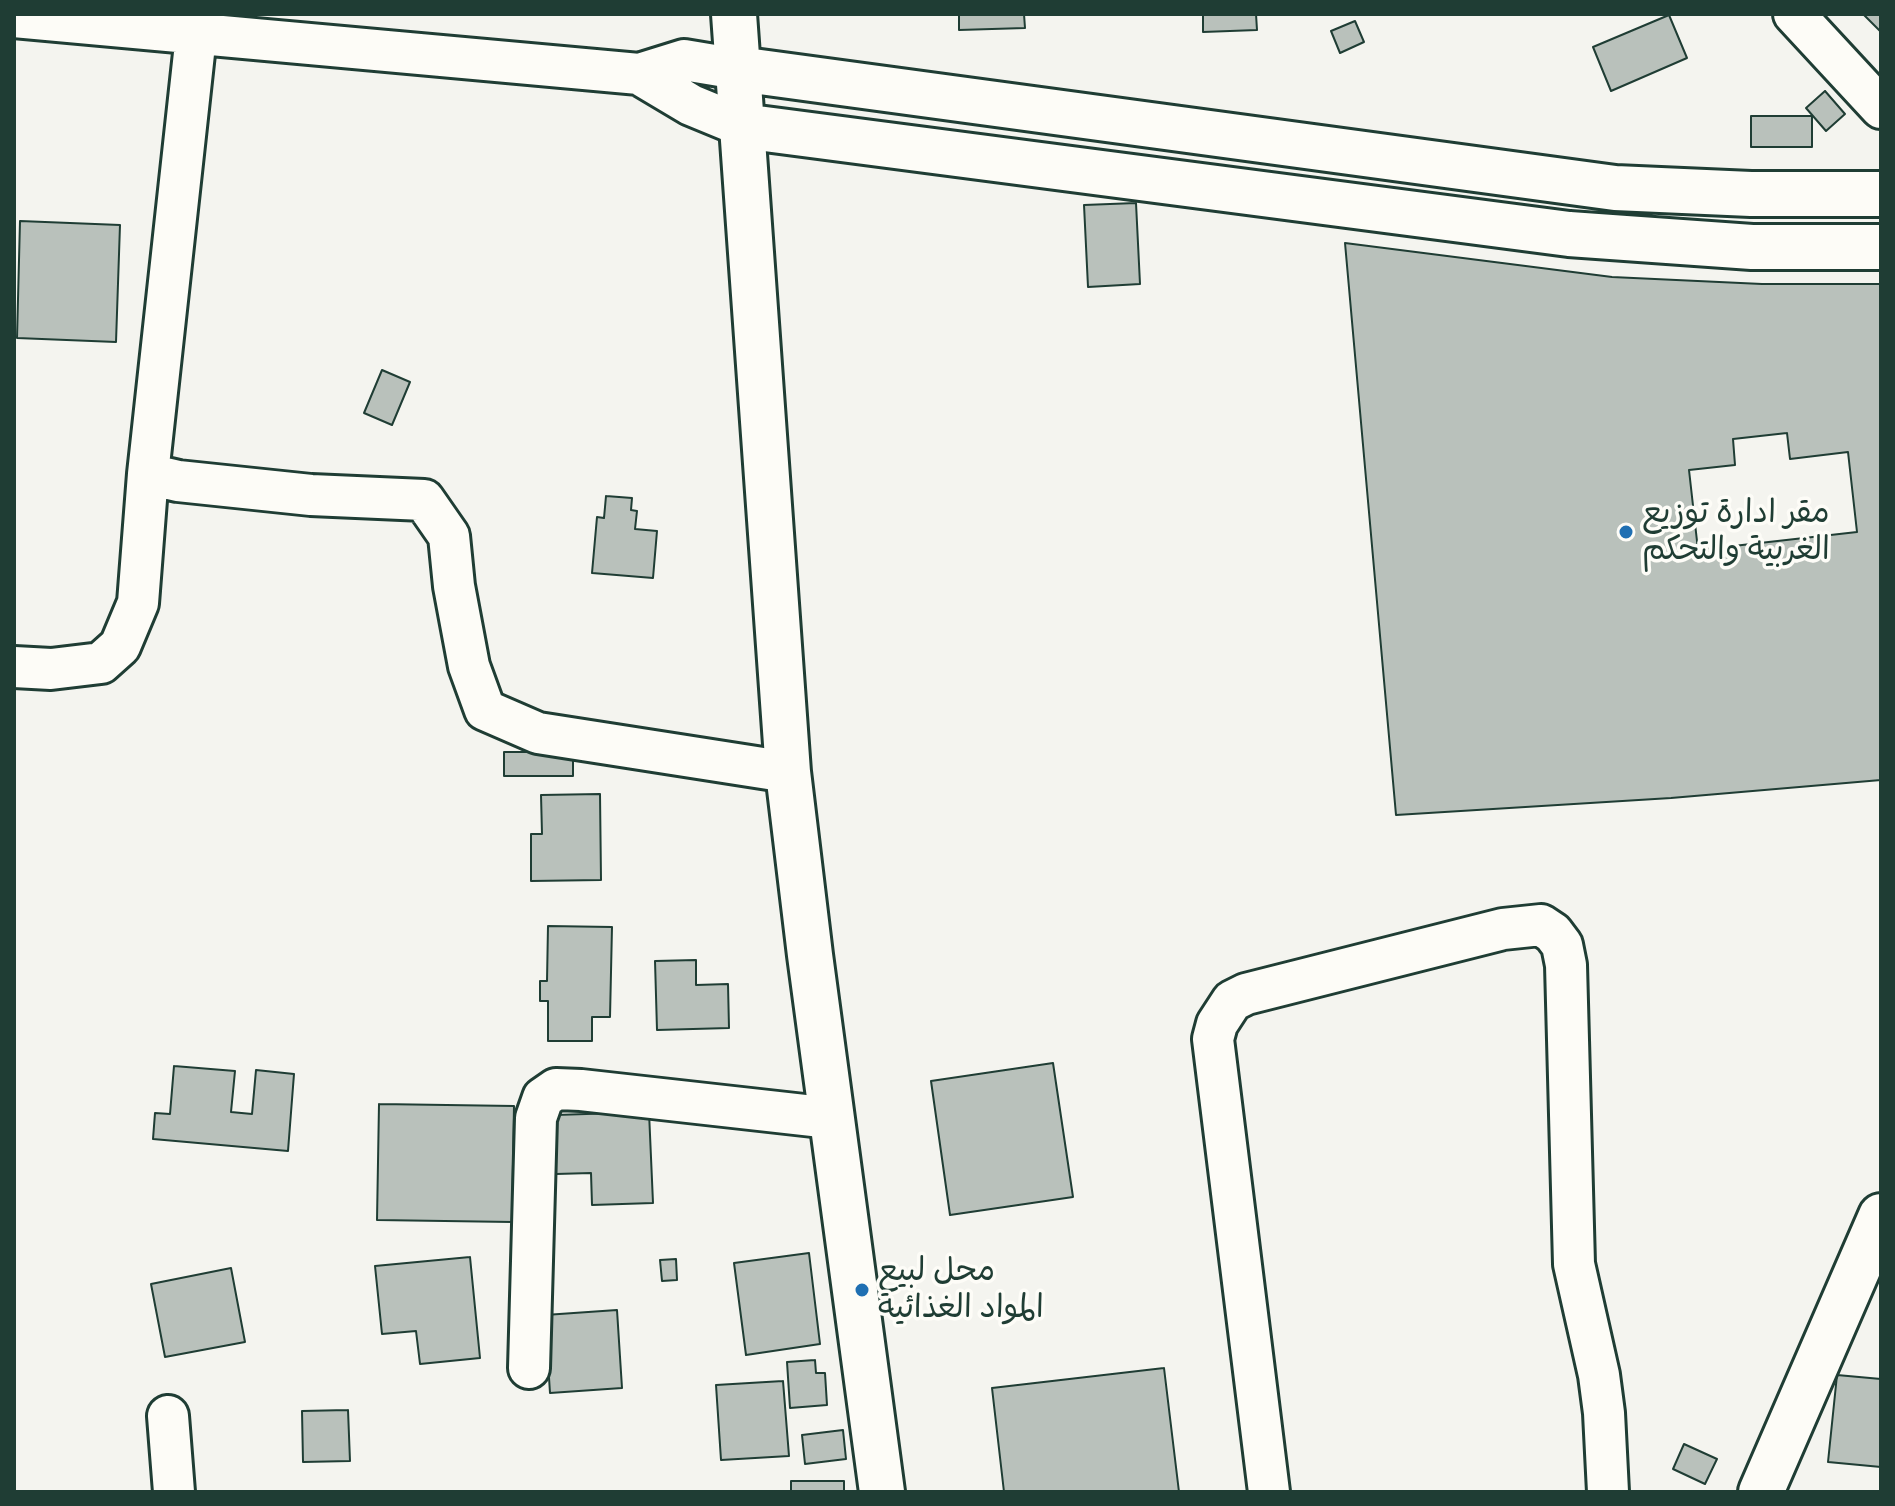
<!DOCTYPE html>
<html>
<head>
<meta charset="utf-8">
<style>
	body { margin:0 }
	#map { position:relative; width:1895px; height:1506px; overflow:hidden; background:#f4f4ef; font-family:Caveat,sans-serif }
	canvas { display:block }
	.frame { position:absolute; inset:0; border:16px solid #1f3d34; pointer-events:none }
</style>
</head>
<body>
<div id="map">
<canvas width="1895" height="1506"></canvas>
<div class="frame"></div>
</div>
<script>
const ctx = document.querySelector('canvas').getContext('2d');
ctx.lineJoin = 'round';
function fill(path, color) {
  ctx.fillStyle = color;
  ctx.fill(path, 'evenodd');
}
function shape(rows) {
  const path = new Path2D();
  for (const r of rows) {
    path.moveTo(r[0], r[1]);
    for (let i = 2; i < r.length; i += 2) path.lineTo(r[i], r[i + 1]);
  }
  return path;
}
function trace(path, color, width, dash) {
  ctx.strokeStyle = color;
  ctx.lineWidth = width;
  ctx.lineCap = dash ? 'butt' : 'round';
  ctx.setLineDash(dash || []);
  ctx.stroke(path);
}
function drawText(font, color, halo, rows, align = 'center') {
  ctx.font = font + ' Caveat,"Playpen Sans Arabic",sans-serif';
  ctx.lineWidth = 7;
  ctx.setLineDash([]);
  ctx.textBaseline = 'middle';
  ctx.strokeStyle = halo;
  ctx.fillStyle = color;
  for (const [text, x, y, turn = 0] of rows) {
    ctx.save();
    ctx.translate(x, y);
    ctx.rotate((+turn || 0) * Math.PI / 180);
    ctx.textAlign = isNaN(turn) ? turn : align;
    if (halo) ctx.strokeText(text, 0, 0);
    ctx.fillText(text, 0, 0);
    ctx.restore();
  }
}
const building = shape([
	[959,14,1024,14,1025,28,959,30,959,14],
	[1203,14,1256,14,1257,30,1203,32,1203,14],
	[1863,14,1881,14,1881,32,1863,14],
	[1669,15,1687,58,1611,91,1593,47,1669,15],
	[1355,21,1364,42,1340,53,1331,31,1355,21],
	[1825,91,1845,114,1826,131,1806,108,1825,91],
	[1751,116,1812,116,1812,147,1751,147,1751,116],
	[1136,203,1140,284,1088,287,1084,205,1136,203],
	[20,221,120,225,116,342,17,338,20,221],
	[1345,243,1612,277,1762,284,1881,284,1881,780,1671,798,1396,815,1345,243],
	[382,370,410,382,392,425,364,413,382,370],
	[1787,433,1790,459,1848,452,1857,532,1698,550,1689,470,1735,465,1733,439,1787,433],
	[606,496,632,498,631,510,637,511,635,529,657,531,653,578,592,573,597,517,604,518,606,496],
	[504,752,573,752,573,776,504,776,504,752],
	[600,794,601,880,531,881,531,834,542,834,541,795,600,794],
	[548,926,612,927,610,1017,592,1017,592,1041,548,1041,548,1001,540,1001,540,981,547,981,548,926],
	[696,960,696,985,728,984,729,1028,657,1030,655,961,696,960],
	[1053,1063,1073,1197,950,1215,931,1081,1053,1063],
	[174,1066,235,1071,231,1112,252,1114,256,1070,294,1074,288,1151,153,1139,155,1113,170,1114,174,1066],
	[379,1104,514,1106,512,1222,377,1220,379,1104],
	[649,1112,653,1203,592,1205,591,1173,556,1174,555,1115,649,1112],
	[809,1253,820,1344,746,1355,734,1263,809,1253],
	[470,1257,480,1358,420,1364,416,1331,382,1334,375,1266,470,1257],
	[676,1259,677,1280,662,1281,660,1260,676,1259],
	[231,1268,245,1342,165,1357,151,1284,231,1268],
	[617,1310,622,1388,550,1393,545,1315,617,1310],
	[815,1360,816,1373,825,1373,827,1405,790,1408,787,1362,815,1360],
	[1164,1368,1179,1492,1004,1492,992,1388,1164,1368],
	[1837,1375,1881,1379,1881,1467,1828,1462,1837,1375],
	[783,1381,789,1456,721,1460,716,1385,783,1381],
	[348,1410,350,1461,303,1462,302,1411,348,1410],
	[843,1430,846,1459,805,1464,802,1435,843,1430],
	[1684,1444,1717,1459,1705,1484,1673,1469,1684,1444],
	[791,1481,844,1481,844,1492,791,1492,791,1481]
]);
const minor = shape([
	[1794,14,1881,108],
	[14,17,639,74,684,60,738,69],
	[639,74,691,105,742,126],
	[148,474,196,35],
	[14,667,51,669,101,663,120,646,138,603,148,474,178,481,311,495,424,500,449,536,454,586,469,666,485,710,538,733,788,772],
	[529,1368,536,1118,543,1098,556,1089,581,1090,831,1118],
	[168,1416,174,1492],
	[1269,1492,1213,1039,1217,1024,1232,1001,1246,994,1503,929,1541,925,1553,933,1562,945,1566,965,1574,1264,1599,1375,1604,1413,1608,1492]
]);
const secondary = shape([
	[734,14,788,772,810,955,882,1492],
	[738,69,1615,188,1751,194,1881,194],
	[742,126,1569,234,1752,247,1881,247],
	[1761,1492,1881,1216]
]);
const markers = [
	[1626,532,8,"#1f6fb2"],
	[862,1290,8,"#1f6fb2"]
];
const poiNames = [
	["مقر ادارة توزيع",1642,514],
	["الغربية والتحكم",1642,551],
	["محل لبيع",878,1272],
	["المواد الغذائية",878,1309]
];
fill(building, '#b9c1bb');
trace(building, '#1f3d34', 2);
trace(minor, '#1f3d34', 46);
trace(secondary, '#1f3d34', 50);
trace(minor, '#fdfcf7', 40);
trace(secondary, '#fdfcf7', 44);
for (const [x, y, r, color] of markers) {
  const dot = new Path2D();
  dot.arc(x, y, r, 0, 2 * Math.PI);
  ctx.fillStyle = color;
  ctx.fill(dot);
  trace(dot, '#fdfcf7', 3);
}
drawText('32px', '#1f3d34', '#fdfcf7', poiNames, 'left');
</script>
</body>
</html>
